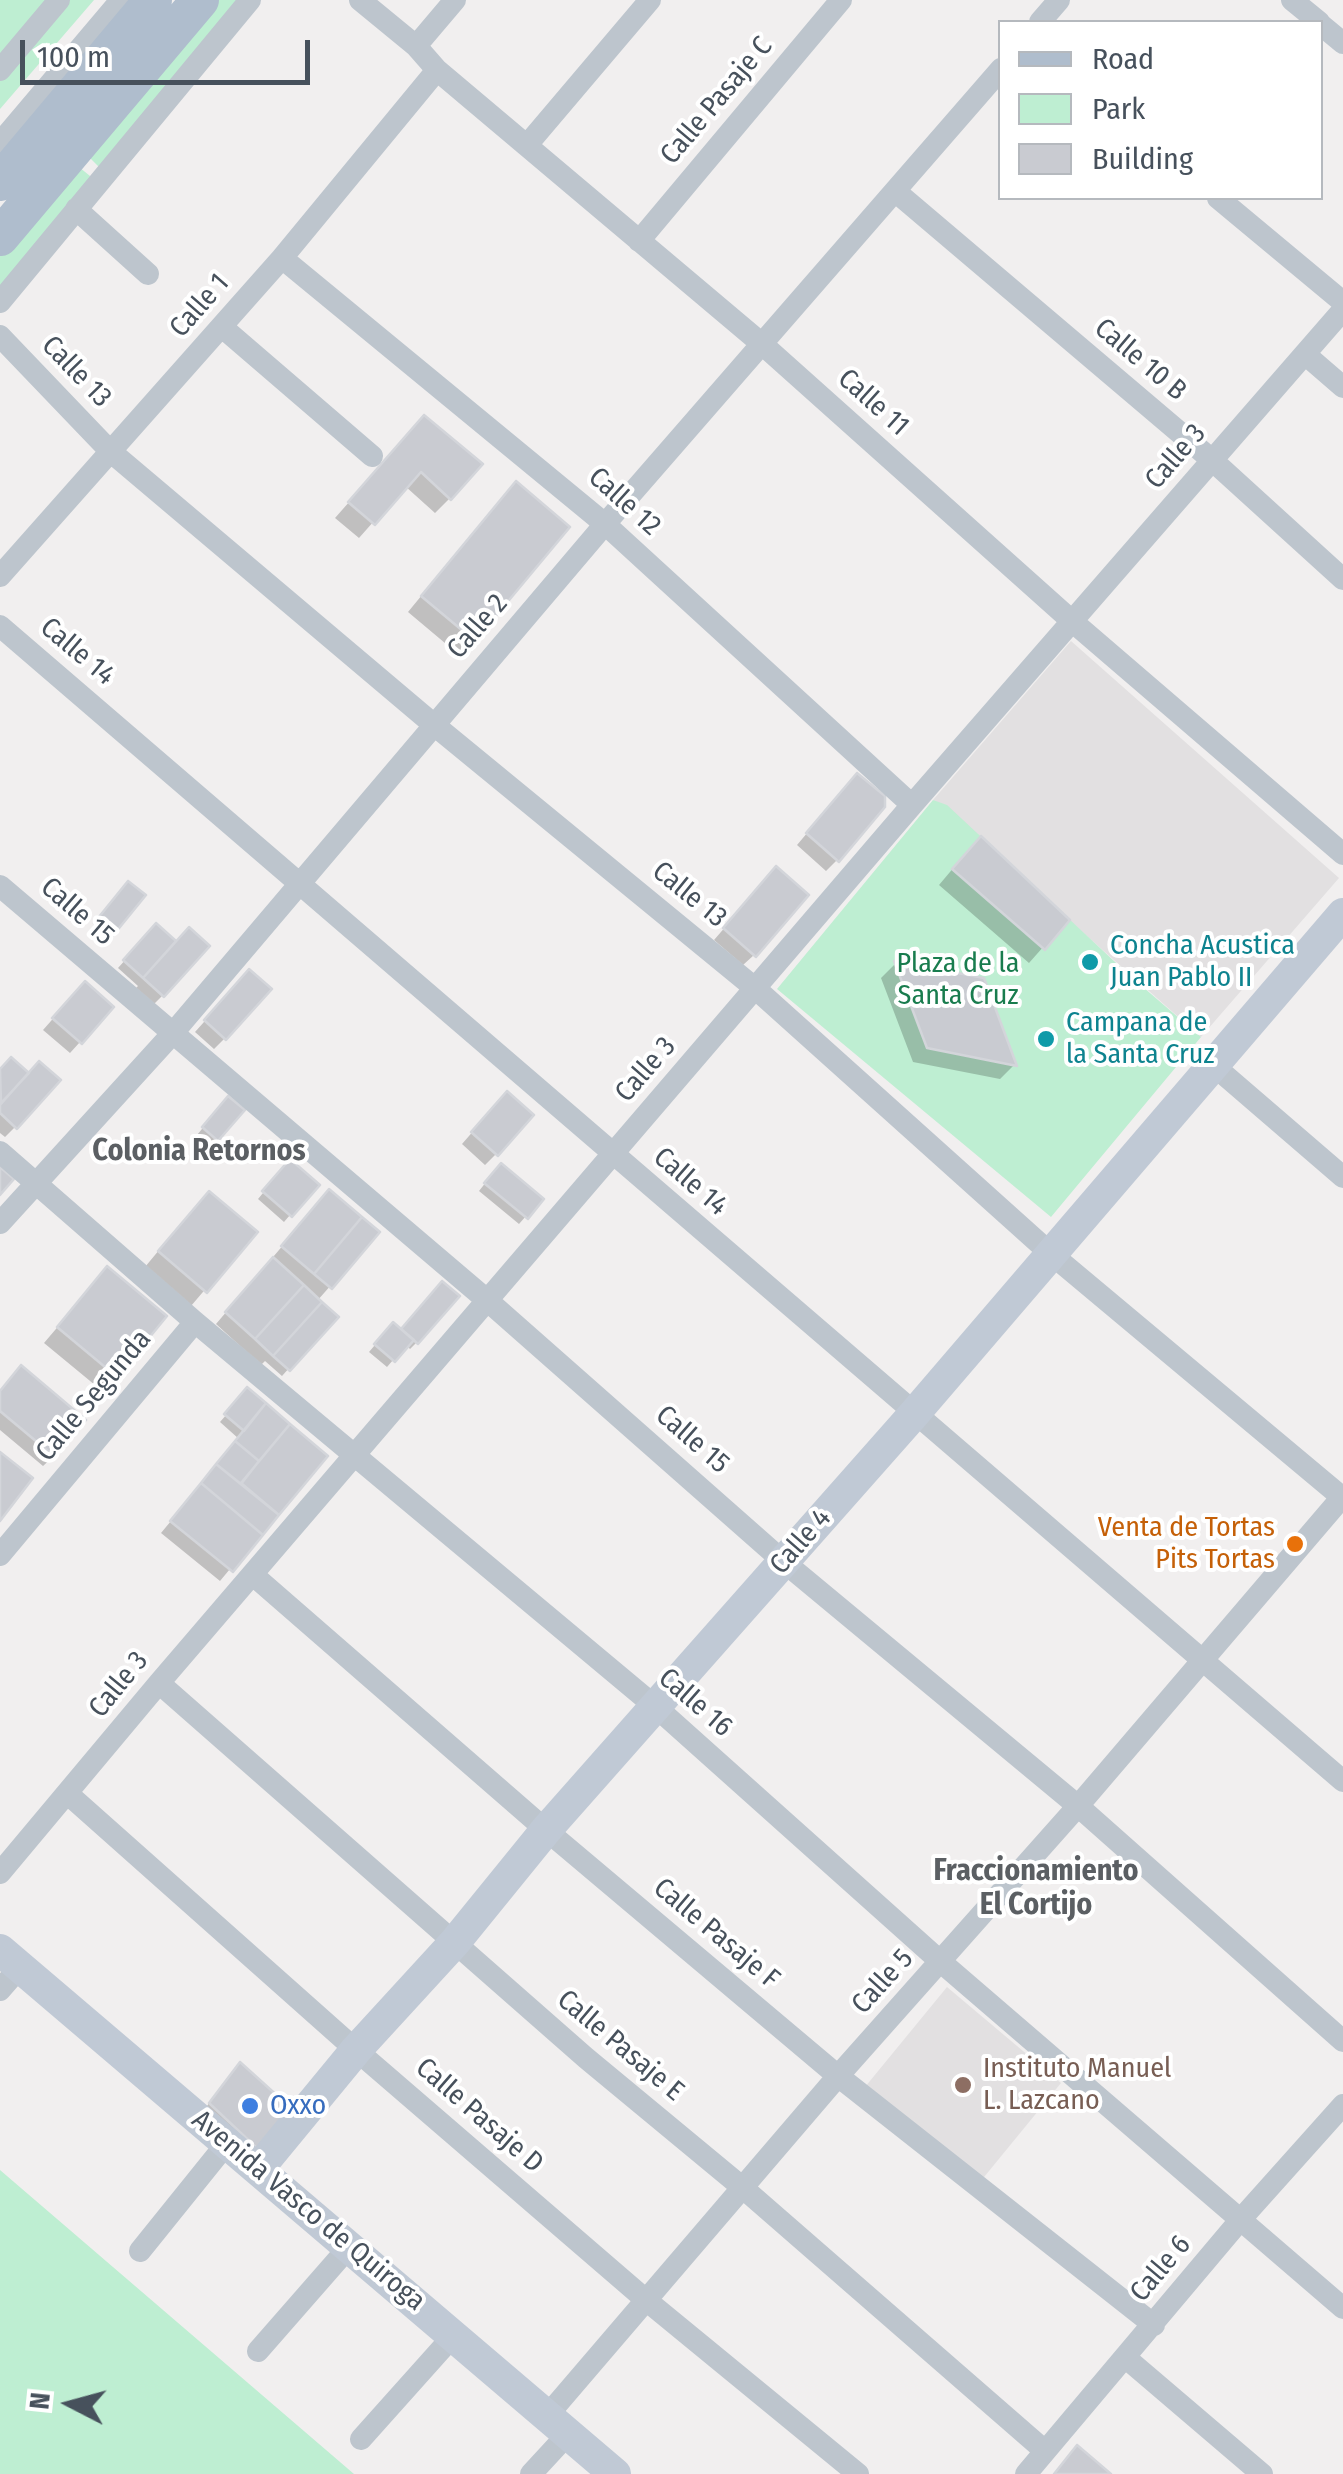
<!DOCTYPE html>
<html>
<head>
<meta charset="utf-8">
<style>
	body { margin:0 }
	#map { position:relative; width:1343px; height:2474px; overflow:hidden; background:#f1efef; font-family:"Fira Sans Condensed",sans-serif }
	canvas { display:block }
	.legend { position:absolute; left:998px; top:20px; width:325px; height:180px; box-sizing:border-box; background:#fff; border:2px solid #b5b9be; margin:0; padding:12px 18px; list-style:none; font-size:30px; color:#47515c }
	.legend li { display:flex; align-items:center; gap:20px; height:50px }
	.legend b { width:50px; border:2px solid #b5b9be }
	.north { position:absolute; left:20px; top:2354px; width:100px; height:100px; -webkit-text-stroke:8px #fff; paint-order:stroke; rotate:276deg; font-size:28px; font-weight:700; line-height:40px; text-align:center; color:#47515c }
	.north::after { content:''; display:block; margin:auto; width:35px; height:45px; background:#47515c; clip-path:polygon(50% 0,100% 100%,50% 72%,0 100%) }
	.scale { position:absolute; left:20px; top:40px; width:290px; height:45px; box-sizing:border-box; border:5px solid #47515c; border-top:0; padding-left:12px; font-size:30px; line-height:35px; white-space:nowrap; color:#47515c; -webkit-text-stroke:8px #fff; paint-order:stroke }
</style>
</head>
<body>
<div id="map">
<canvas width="1343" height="2474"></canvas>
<ul class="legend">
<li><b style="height:12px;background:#afbdcd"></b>Road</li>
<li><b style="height:28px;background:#beeed2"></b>Park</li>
<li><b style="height:28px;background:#c9cbd1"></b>Building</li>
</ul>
<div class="north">N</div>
<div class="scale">100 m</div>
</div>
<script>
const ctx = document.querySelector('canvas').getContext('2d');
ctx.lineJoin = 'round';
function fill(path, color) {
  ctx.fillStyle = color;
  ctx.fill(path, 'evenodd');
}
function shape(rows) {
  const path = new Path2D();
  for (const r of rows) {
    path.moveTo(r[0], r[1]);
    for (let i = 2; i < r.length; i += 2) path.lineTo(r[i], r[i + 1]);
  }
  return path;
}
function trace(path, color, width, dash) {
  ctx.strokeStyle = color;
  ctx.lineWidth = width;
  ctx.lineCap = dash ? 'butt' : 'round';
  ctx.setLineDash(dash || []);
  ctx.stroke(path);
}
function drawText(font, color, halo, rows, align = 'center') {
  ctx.font = font + ' "Fira Sans Condensed",sans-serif';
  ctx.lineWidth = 8;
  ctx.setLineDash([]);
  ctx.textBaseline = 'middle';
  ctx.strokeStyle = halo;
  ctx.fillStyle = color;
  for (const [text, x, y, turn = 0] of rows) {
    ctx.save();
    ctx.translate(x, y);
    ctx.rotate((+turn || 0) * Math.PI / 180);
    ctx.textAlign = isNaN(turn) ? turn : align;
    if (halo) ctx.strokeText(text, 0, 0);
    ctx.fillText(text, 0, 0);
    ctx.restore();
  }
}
const education = shape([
	[1071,641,1339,878,1201,1037,933,800],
	[947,1987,1061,2083,980,2182,865,2087]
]);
const green = shape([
	[0,0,94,0,0,109],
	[216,0,251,0,104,172,87,155],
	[74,163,95,180,0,292,0,255],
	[933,800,947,805,1129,975,1201,1037,1051,1217,777,989],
	[0,2170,354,2474,0,2474]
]);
const shadow = shape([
	[410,433,450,498,435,513,405,486,359,538,335,518],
	[501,499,566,527,458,654,408,612],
	[846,787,837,860,826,871,797,845],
	[966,853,1067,920,1029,963,939,885],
	[766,880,754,955,743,965,714,940],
	[122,891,110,936,103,942,89,931],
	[156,926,176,944,162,996,152,1006,134,990,138,986,118,968],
	[895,964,1014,1065,1000,1079,913,1062,881,978],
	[239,983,225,1038,214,1049,195,1032],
	[74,995,80,1042,70,1053,43,1030],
	[11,1060,28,1076,15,1127,5,1137,0,1133,0,1072],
	[496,1105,496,1154,485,1165,462,1144],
	[221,1106,217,1140,210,1146,197,1135],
	[283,1169,290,1215,284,1222,258,1199],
	[494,1172,541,1199,519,1224,479,1191],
	[319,1203,377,1233,317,1301,335,1317,282,1376,265,1361,261,1365,216,1324],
	[194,1208,254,1232,191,1306,145,1267],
	[107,1269,115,1375,101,1390,44,1343],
	[436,1291,416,1343,410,1349,406,1345,387,1367,369,1352,386,1332,401,1332],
	[247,1391,324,1456,220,1581,161,1533,239,1439,220,1422],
	[0,1392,54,1456,43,1466,0,1430],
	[230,2076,258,2149,200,2115]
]);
const building = shape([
	[424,415,483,464,451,500,421,472,375,525,348,502,424,415],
	[516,481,570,527,475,641,421,596,516,481],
	[857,773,885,796,885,807,839,862,806,833,857,773],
	[981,836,1070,920,1045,950,952,869,981,836],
	[776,866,809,895,756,957,723,928,776,866],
	[128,881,146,895,111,938,94,923,128,881],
	[156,923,176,941,143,978,123,960,156,923],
	[189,927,210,946,164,997,143,978,189,927],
	[894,961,984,978,1017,1066,927,1048,894,961],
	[249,969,272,989,226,1040,204,1020,249,969],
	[85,981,114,1007,82,1044,52,1018,85,981],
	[11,1057,29,1073,1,1103,0,1069,11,1057],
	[39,1061,61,1080,17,1129,0,1113,0,1105,39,1061],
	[507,1091,534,1115,498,1156,471,1132,507,1091],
	[228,1096,245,1110,218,1141,202,1127,228,1096],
	[290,1159,320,1185,292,1217,262,1191,290,1159],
	[501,1163,544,1199,528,1219,484,1183,501,1163],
	[0,1167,14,1179,0,1195,0,1167],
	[329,1189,362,1217,314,1274,281,1246,329,1189],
	[209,1191,258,1232,207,1293,158,1251,209,1191],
	[362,1217,380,1232,332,1289,314,1274,362,1217],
	[273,1257,304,1285,255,1339,225,1312,273,1257],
	[107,1266,167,1316,117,1377,57,1327,107,1266],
	[442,1281,460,1296,418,1344,401,1329,442,1281],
	[304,1285,322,1302,273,1356,255,1339,304,1285],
	[322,1302,339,1317,290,1371,273,1356,322,1302],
	[393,1322,414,1340,395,1362,374,1344,393,1322],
	[21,1365,86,1420,55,1457,0,1411,0,1391,21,1365],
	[247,1387,266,1403,244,1431,224,1414,247,1387],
	[266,1403,290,1424,259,1461,235,1441,266,1403],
	[290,1424,328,1456,279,1515,241,1483,290,1424],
	[235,1441,259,1461,241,1484,216,1464,235,1441],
	[0,1452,33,1478,0,1521,0,1452],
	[216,1464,279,1515,263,1535,201,1483,216,1464],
	[201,1483,263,1535,233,1572,170,1521,201,1483],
	[240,2062,292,2109,260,2151,209,2103,240,2062],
	[1077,2445,1111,2474,1054,2474,1077,2445]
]);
const street = shape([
	[360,0,416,46,437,70,762,344,1073,622,1343,854],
	[1292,0,1319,22],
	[1040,22,1059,0],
	[1320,24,1343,43],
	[416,46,455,0],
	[0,70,59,0],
	[0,143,121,0],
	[527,145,650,0],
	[895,191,1212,460,1343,579],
	[1218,198,1343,302],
	[76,209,148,274],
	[639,241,841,0],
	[282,258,605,524,912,805],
	[0,302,250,0],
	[222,327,372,456],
	[0,336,110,451,433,724,756,989,1050,1253,1343,1498],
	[1306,355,1343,387],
	[0,576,282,258,437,70],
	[0,626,1343,1781],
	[0,886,488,1301,784,1562,1078,1806,1343,2041],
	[1213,1065,1343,1177],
	[0,1152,195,1322,657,1708,941,1962,1343,2308],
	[0,1223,173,1033,605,524,1001,69],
	[0,1555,195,1322],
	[253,1575,546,1830,838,2076,1154,2325],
	[159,1683,586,2058,743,2188,1045,2451],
	[68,1794,356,2050,646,2300,858,2474],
	[0,1873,159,1683,912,805,1343,310],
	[0,1990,20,1967],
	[140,2251,227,2143],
	[258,2351,349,2247],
	[1126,2358,1262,2474],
	[546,2417,838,2076,1078,1806,1343,1496],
	[361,2439,454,2335],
	[531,2474,567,2435],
	[1026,2474,1241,2219,1343,2105]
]);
const secondary = shape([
	[0,1950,615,2474],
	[258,2169,356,2050,455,1942,546,1830,914,1414,1343,914]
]);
const primary = shape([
	[0,182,153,0],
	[0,237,200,0]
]);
const markers = [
	[1090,962,10,"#0f9aa8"],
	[1046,1039,10,"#0f9aa8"],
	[1295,1544,10,"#e8710a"],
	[963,2085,10,"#8d6e63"],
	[250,2106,10,"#3f7fe0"]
];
const streetNames = [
	["Calle Pasaje C",717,101,-50],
	["Calle 1",200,306,-49],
	["Calle 10 B",1140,360,40],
	["Calle 13",76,372,46],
	["Calle 11",873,403,42],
	["Calle 3",1176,457,-49],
	["Calle 12",624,502,42],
	["Calle 2",478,627,-49],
	["Calle 14",77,652,40],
	["Calle 13",689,895,39],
	["Calle 15",77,912,41],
	["Calle 3",646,1070,-49],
	["Calle 14",690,1182,41],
	["Calle Segunda",94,1396,-50],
	["Calle 15",692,1440,41],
	["Calle 4",801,1542,-49],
	["Calle 3",119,1685,-51],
	["Calle 16",695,1703,41],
	["Calle Pasaje F",716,1934,40],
	["Calle 5",883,1982,-48],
	["Calle Pasaje E",620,2046,40],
	["Calle Pasaje D",479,2116,41],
	["Avenida Vasco de Quiroga",308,2211,40],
	["Calle 6",1161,2269,-50]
];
const cultureNames = [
	["Concha Acustica",1110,946],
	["Juan Pablo II",1110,978],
	["Campana de",1066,1023],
	["la Santa Cruz",1066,1055]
];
const parkNames = [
	["Plaza de la",958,964],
	["Santa Cruz",958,996]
];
const foodNames = [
	["Venta de Tortas",1275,1528],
	["Pits Tortas",1275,1560]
];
const educationNames = [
	["Instituto Manuel",983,2069],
	["L. Lazcano",983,2101]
];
const shopNames = [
	["Oxxo",270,2106]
];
const neighbourhoodNames = [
	["Colonia Retornos",199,1152],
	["Fraccionamiento",1036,1872],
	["El Cortijo",1036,1906]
];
fill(education, '#e2e0e1');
fill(green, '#beeed2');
fill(shadow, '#0003');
fill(building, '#c9cbd1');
trace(building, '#d3d5da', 2.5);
trace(street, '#bdc5cd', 22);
trace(secondary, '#c0c9d5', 32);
trace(primary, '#afbdcd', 38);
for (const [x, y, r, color] of markers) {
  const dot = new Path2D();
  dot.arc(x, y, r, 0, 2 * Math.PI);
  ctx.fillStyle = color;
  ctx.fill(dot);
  trace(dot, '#fff', 4);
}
drawText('28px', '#47515c', '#fff', streetNames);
drawText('28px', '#0d838f', '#fff', cultureNames, 'left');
drawText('28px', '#197c4e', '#fff', parkNames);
drawText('28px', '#c56008', '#fff', foodNames, 'right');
drawText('28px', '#785e54', '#fff', educationNames, 'left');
drawText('28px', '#366cbe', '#fff', shopNames, 'left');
drawText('bold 30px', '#5b5f63', '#fff', neighbourhoodNames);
</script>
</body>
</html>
